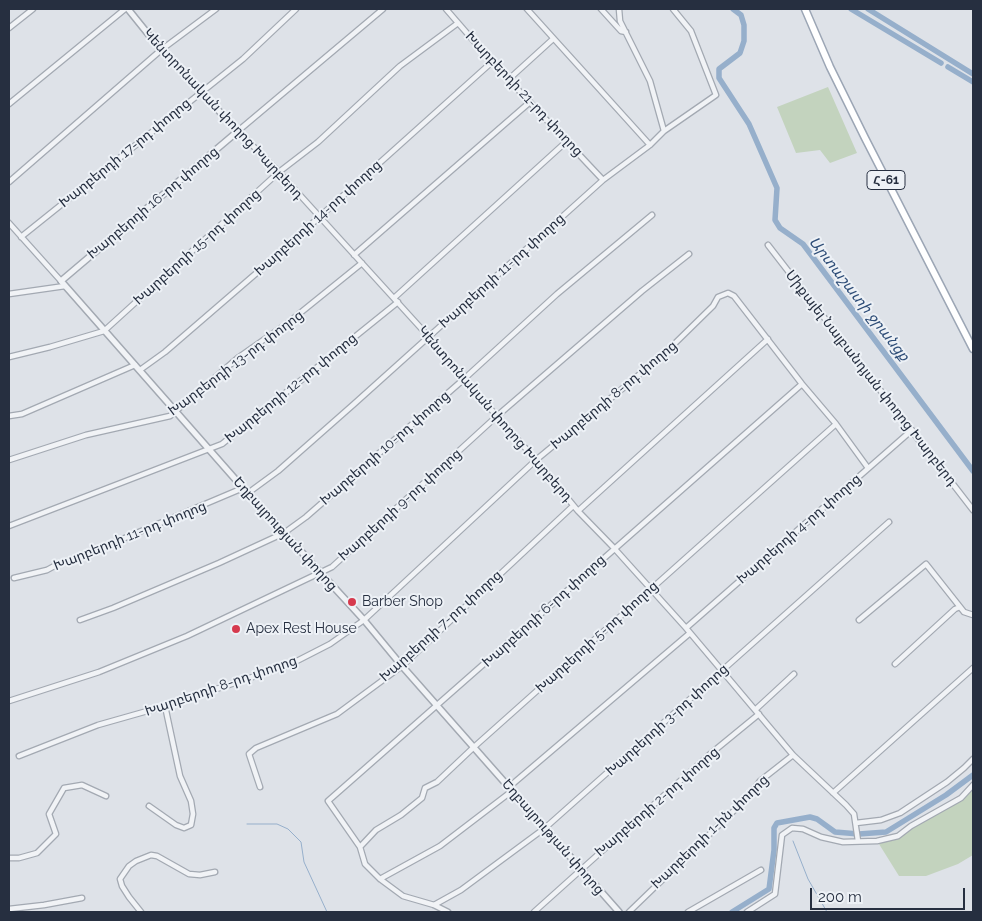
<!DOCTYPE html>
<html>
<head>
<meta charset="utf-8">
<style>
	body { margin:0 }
	#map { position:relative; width:982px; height:921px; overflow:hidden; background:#dee2e8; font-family:Raleway,sans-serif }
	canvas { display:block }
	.frame { position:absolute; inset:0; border:10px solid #262f40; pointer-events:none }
	.scale { position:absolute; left:810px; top:888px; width:155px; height:22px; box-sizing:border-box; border:2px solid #262f40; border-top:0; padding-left:6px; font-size:15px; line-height:18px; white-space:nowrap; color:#262f40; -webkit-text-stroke:4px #edf1f6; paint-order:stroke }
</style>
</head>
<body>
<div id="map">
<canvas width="982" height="921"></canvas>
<div class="frame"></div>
<div class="scale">200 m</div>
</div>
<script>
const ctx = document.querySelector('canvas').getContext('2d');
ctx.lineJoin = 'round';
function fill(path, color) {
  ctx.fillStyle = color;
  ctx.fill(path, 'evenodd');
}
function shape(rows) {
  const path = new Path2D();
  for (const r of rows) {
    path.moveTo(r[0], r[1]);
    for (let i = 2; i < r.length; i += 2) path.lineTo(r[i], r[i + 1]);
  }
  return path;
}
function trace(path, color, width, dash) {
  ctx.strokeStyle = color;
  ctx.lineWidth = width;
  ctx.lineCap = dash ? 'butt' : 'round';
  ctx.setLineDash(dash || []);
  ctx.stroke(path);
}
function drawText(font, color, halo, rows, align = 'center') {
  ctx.font = font + ' Raleway,"Noto Sans Armenian",sans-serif';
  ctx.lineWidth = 4;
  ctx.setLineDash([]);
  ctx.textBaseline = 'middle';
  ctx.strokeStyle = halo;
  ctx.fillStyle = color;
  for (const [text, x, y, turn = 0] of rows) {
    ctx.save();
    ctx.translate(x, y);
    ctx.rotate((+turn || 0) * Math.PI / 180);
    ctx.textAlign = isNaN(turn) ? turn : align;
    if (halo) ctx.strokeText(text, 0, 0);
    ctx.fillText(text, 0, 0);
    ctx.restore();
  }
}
const green = shape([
	[828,87,857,153,830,163,820,150,796,153,777,107],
	[973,786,973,855,958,864,926,876,899,876,879,844,953,804]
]);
const stream = shape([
	[247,824,277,824,288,829,301,842,304,862,327,912],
	[793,841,808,879,827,912]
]);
const canal = shape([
	[733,9,741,15,744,25,744,41,740,53,719,69,719,78,749,124,777,188,775,220,780,228,803,244,973,471],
	[851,9,941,63],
	[868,9,973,74],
	[948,67,973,82],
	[732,912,769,889,774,850,774,828,777,823,810,817,817,819,835,832,859,834,886,832,946,795,973,775]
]);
const minor = shape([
	[383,9,238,131,279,172,429,337,464,379,536,460,578,511,614,548,686,628,793,755,846,805,854,814,858,841],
	[446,9,492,62,603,180],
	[527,9,650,145],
	[601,9,621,31,626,32],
	[619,9,620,21,650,81,664,131],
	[9,28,33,9],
	[509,79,553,39],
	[9,104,125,9],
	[9,182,161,50,216,9],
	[9,223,61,281],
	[21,237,243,59,296,9],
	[768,245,973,510],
	[354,255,530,102],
	[9,294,65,286],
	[394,298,567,141],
	[9,357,50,347,104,331,279,172,318,142,400,66,458,23],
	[140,370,165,352,267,264,492,62],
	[9,416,22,414,135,365],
	[9,460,86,435,170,416,239,357,289,322,362,263],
	[248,493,278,471,354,404,603,180,650,145,664,131,716,95,691,31,673,9],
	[578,511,768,339],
	[9,526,222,444,398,302],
	[14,578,47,570,58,564,94,551,243,488],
	[80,620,113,608,219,563,284,533,306,517,464,379,557,294,652,215],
	[859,620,926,564,964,612,973,615],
	[686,628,912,430],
	[895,664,955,609,960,607],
	[9,701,99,672,187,636,332,567,497,416,642,291,689,254],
	[755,710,794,674],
	[19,756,98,725,165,706,289,665,330,644,364,620,536,460,663,355,713,306,718,297,728,293,734,296,802,384,836,424,868,468],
	[260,787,249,754,256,748,337,714,402,666,573,506],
	[509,787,690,633],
	[833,793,973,668],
	[149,806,176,825,184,828,191,825,193,814,191,801,180,776,165,706],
	[856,823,881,820,900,813,947,782,964,768,973,759],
	[360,847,376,830,401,815,422,798,425,788,437,782,474,747,836,424],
	[9,858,19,858,37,853,56,834,49,814,64,788,82,785,106,796],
	[380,879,440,846,512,791],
	[434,905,461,890,545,828,889,522],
	[9,909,44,905,82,898],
	[141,912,129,897,122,886,120,879,129,866,136,861,151,855,157,856,189,874,200,875,215,872],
	[448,912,434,905,403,896,380,879,365,864,360,847,328,801,802,384],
	[534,912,709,755,759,714],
	[629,912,745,800,760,781,793,755],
	[688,912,761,870],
	[747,912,775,894,782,835,792,828,803,829,821,837,843,842,877,841,898,836,911,826,961,798,973,785]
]);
const tertiary = shape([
	[128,9,161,50,238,131,61,281,243,488,364,620,402,666,619,912]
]);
const primary = shape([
	[805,9,830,67,865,138,973,349]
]);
const markers = [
	[352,602,5,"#d63a4e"],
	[236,629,5,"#d63a4e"]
];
const shields = [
	[886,180,38]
];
const shieldNames = [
	["Հ-61",886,180]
];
const streetNames = [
	["Խարբերդի 21-րդ փողոց",524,94,47],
	["Կենտրոնական փողոց Խարբերդ",223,114,47],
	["Խարբերդի 17-րդ փողոց",125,153,-39],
	["Խարբերդի 16-րդ փողոց",153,203,-40],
	["Խարբերդի 14-րդ փողոց",318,218,-42],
	["Խարբերդի 15-րդ փողոց",197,247,-42],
	["Խարբերդի 11-րդ փողոց",502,271,-42],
	["Խարբերդի 13-րդ փողոց",236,363,-37],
	["Միքայել Նալբանդյան փողոց Խարբերդ",871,378,52],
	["Խարբերդի 12-րդ փողոց",291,388,-39],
	["Խարբերդի 8-րդ փողոց",614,395,-40],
	["Կենտրոնական փողոց Խարբերդ",495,414,49],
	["Խարբերդի 10-րդ փողոց",385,448,-41],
	["Խարբերդի 9-րդ փողոց",400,505,-42],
	["Խարբերդի 4-րդ փողոց",799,529,-41],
	["Եղբայրության փողոց",285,534,48],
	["Խարբերդի 11-րդ փողոց",130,536,-22],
	["Խարբերդի 6-րդ փողոց",544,611,-42],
	["Խարբերդի 7-րդ փողոց",441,626,-42],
	["Խարբերդի 5-րդ փողոց",597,637,-42],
	["Խարբերդի 8-րդ փողոց",221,686,-19],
	["Խարբերդի 3-րդ փողոց",667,720,-42],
	["Խարբերդի 2-րդ փողոց",657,802,-41],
	["Խարբերդի 1-ին փողոց",710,832,-44],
	["Եղբայրության փողոց",553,837,49]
];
const poiNames = [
	["Barber Shop",362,602],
	["Apex Rest House",246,629]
];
const waterNames = [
	["Արտաշատի ջրանցք",859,299,52]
];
fill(green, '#c3d3be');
trace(stream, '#96afcb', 1);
trace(canal, '#96afcb', 5.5);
trace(minor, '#a3a9b2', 7);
trace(tertiary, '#a3a9b2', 8);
trace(primary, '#9ca6b5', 9);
trace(minor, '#f1f3f6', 4.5);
trace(tertiary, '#f1f3f6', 5);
trace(primary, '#fff', 6);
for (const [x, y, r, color] of markers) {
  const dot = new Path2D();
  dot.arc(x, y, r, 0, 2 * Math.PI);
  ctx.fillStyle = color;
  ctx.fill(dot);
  trace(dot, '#edf1f6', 2);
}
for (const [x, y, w] of shields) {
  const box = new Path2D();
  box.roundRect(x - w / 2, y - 9.5, w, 19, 4);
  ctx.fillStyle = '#edf1f6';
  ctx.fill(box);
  trace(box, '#262f40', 1);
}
drawText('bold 12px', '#262f40', null, shieldNames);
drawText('14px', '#262f40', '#edf1f6', streetNames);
drawText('14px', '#262f40', '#edf1f6', poiNames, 'left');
drawText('italic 15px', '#2e4d77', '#edf1f6', waterNames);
</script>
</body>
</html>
